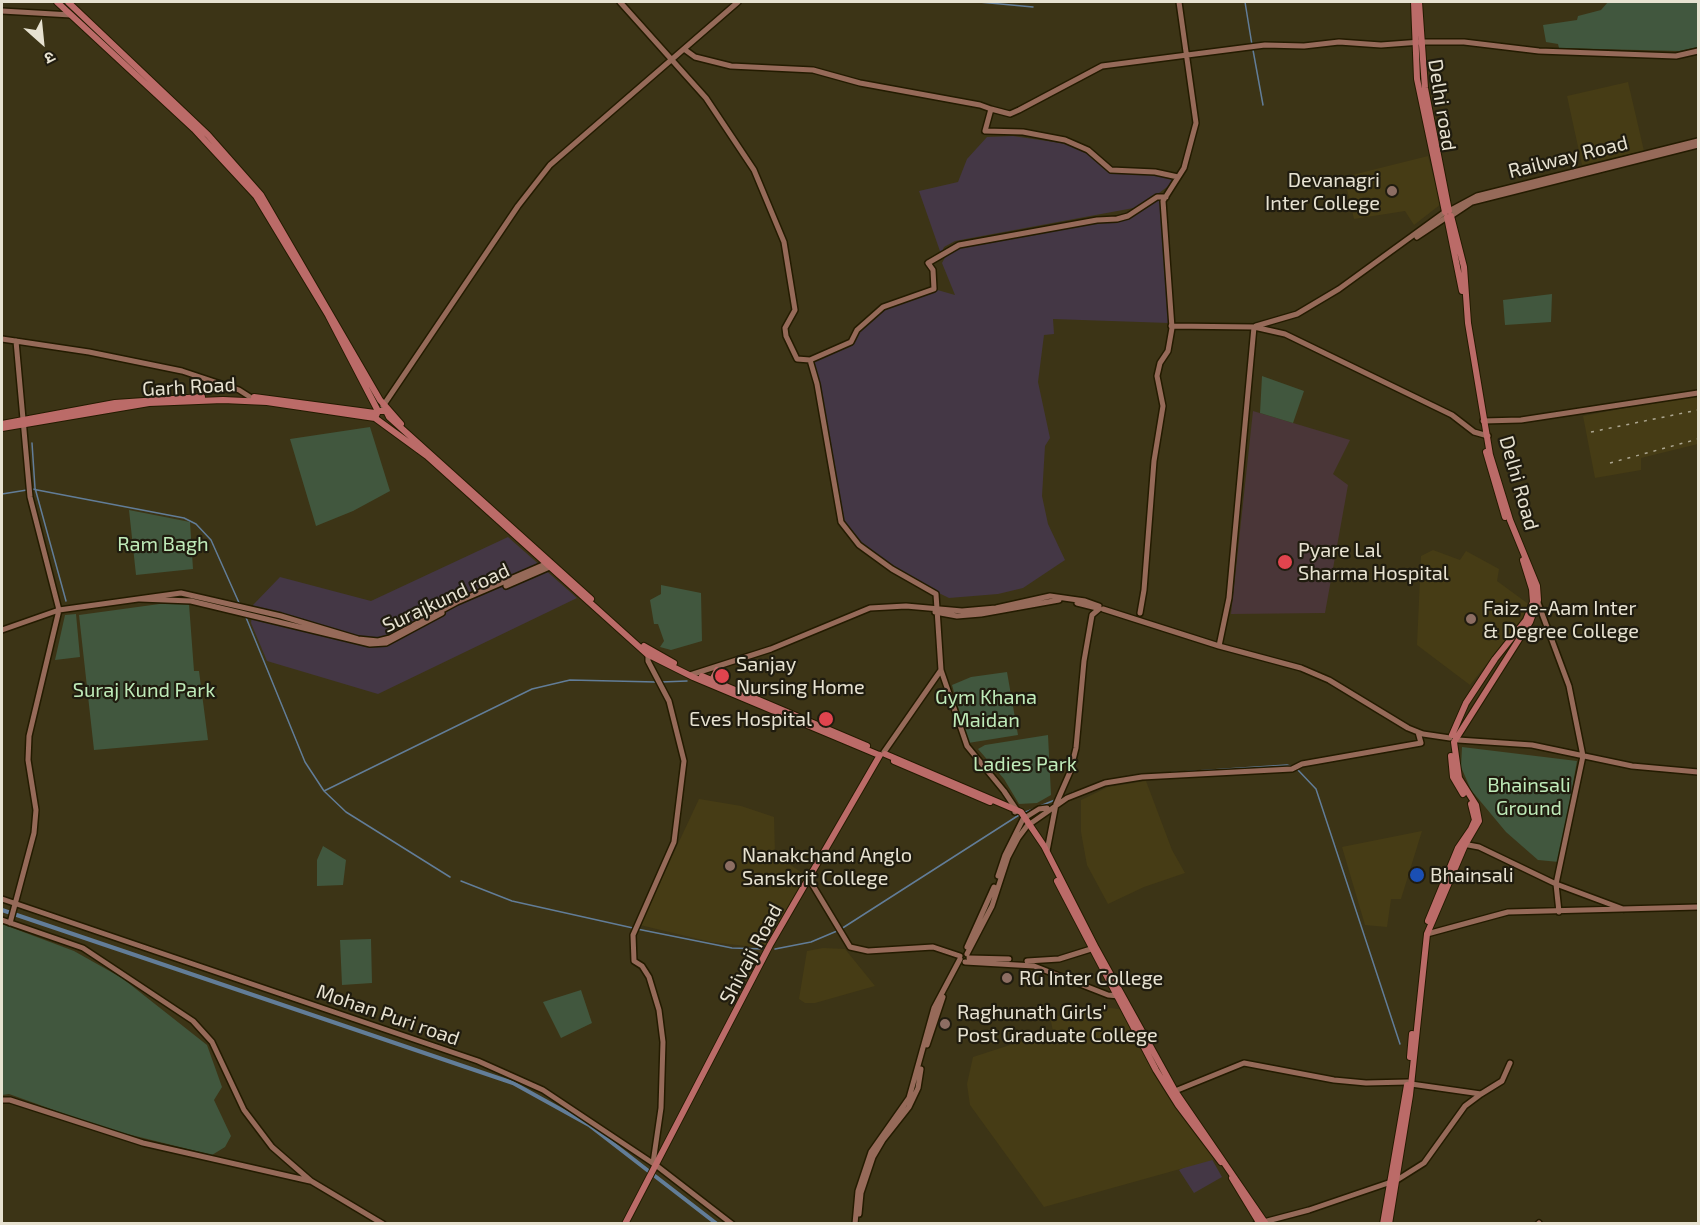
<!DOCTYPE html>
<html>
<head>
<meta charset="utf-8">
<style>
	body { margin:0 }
	#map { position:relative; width:1700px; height:1225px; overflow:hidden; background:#3c3416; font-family:"Exo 2","Noto Sans Devanagari",sans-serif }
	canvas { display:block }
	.frame { position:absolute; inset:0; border:3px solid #e7e2d1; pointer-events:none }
	.north { position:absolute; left:12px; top:12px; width:60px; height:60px; -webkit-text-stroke:4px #201c0f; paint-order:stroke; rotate:153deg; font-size:16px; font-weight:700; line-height:24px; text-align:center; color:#e7e2d1 }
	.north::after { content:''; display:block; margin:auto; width:21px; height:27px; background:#e7e2d1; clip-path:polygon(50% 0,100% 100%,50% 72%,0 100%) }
</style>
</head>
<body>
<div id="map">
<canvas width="1700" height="1225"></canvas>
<div class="frame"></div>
<div class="north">उ</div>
</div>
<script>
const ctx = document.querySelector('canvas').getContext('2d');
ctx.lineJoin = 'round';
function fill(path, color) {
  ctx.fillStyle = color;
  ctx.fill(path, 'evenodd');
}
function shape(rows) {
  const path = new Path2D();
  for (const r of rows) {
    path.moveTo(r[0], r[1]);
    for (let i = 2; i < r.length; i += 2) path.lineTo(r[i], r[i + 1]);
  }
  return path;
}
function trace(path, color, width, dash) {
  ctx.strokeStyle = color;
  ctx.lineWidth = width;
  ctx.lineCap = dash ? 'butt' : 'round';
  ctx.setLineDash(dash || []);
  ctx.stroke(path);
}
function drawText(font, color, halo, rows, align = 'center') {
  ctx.font = font + ' "Exo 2",sans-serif';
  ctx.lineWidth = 4.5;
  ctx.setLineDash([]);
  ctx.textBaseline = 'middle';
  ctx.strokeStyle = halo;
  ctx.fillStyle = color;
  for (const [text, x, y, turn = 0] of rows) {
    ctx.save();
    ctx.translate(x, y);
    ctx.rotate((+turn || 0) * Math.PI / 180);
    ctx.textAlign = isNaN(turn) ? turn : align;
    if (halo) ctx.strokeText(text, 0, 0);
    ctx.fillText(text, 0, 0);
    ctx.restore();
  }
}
const commercial = shape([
	[1013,136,1081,146,1109,171,1153,172,1176,177,1174,182,1148,201,1166,196,1160,203,1169,323,1053,319,1054,334,1044,335,1038,382,1050,438,1045,446,1042,496,1048,524,1065,560,1023,588,998,594,949,598,904,576,874,556,841,522,832,462,810,360,850,342,857,330,879,310,934,289,955,295,942,263,949,250,959,245,1117,219,1139,207,955,241,944,247,941,254,919,191,958,182,967,159,987,137],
	[508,537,577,598,378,694,267,661,251,623,253,605,280,577,371,601],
	[1209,1154,1222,1177,1194,1193,1179,1170]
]);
const built = shape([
	[1628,82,1644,151,1582,165,1567,96],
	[1428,156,1441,204,1414,225,1405,211,1354,219,1344,177],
	[1688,396,1698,396,1698,444,1641,458,1641,470,1595,478,1583,416],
	[1433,550,1460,560,1466,551,1499,569,1497,581,1527,603,1527,611,1516,627,1470,685,1417,645,1421,556],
	[1146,781,1172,850,1185,873,1144,887,1108,904,1087,865,1081,832,1081,800,1108,787],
	[699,799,741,806,774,817,775,854,809,878,769,945,746,946,711,942,640,925],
	[1422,831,1401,899,1391,899,1387,927,1365,925,1342,847],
	[823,948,845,949,875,986,815,1003,805,1003,799,999,807,951],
	[1111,1008,1125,1010,1216,1159,1044,1207,970,1105,967,1084,973,1057,1053,1031,1050,1017]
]);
const medical = shape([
	[1253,411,1350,440,1333,474,1348,485,1325,613,1231,614]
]);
const green = shape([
	[1608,2,1698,2,1698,47,1679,51,1559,48,1558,44,1546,42,1543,25,1577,20,1578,16,1601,10],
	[1552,294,1551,322,1505,325,1503,300],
	[1262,376,1304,391,1293,423,1260,413],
	[370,427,390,491,353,511,316,526,290,439],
	[129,510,190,522,193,569,136,575],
	[661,585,701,593,702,641,671,650,660,647,664,641,658,624,654,624,650,600,661,594],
	[174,602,189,604,194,671,199,671,208,740,94,750,79,615],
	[76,614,80,657,55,660,65,615],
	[1007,672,1018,735,968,743,952,685,971,677],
	[1048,735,1051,795,1037,803,1019,804,1004,779,978,749,985,745],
	[1462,747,1577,761,1559,862,1538,860,1506,832,1471,790,1461,767],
	[323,846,346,860,343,885,317,886,317,860],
	[2,924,74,951,122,978,207,1045,222,1087,214,1100,231,1136,225,1147,212,1155,107,1129,9,1094,2,1095],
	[371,939,372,983,342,985,340,940],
	[581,990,592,1023,561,1038,543,1002]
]);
const stream = shape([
	[979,2,1033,7],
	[1245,2,1252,45],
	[1253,50,1263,105],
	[32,443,35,488,66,601],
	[32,489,184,518,196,524,211,540,240,605],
	[2,494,27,490],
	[245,615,305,762,324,791,346,812,450,877],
	[661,682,687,681],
	[1297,769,1316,789,1400,1044],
	[1166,773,1287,765,1293,767],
	[1125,777,1144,774],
	[324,791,532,689,570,680,656,682],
	[1062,797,1074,792],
	[1040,806,1055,800],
	[1023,813,1036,808],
	[461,881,512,901,633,928],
	[637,929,732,948,764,949],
	[841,929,1019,815],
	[775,949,811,942,837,931]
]);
const canal = shape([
	[2,910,513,1083,589,1125,717,1224]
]);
const secondary = shape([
	[620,2,706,98,754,170,784,242,795,310,785,328,786,336,797,359,810,360,817,384,841,522,859,545,892,569,936,594,941,670,967,746,1004,791,1016,809,1015,812],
	[2,11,71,15],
	[684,49,695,57,731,66,813,70,860,83,980,105,991,109,985,131,1023,132,1065,140,1088,150,1111,170,1155,172,1178,177],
	[991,109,1010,114,1019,110,1102,66,1265,45,1304,46,1339,42,1381,45,1421,42,1464,42,1539,51,1676,56,1698,51],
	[1449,211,1477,196,1698,141],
	[1451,216,1472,202,1698,145],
	[1417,237,1447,217],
	[1171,326,1254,327,1285,334,1452,415,1474,432,1488,436],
	[1256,326,1297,314,1339,289,1445,212],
	[2,339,89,352,182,371,239,390,250,397,251,401],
	[810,360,851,342,857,330,883,307,934,289,933,270,928,263,959,245,1097,220,1117,219,1128,216,1157,197,1166,197],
	[383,406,518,206,550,165,738,2],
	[1483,421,1521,420,1698,393],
	[506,586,552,566],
	[140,599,191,601,370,644,386,643,442,613],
	[1537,600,1569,686,1583,756,1556,884,1559,912],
	[1077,603,1097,608],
	[1103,609,1219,646,1301,668,1329,680,1408,728,1423,734,1450,738],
	[935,612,957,616,981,614,1059,600],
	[1140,613,1144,590,1154,461,1163,406,1157,376,1160,363,1168,351,1172,328,1163,201,1184,168,1196,123,1179,2],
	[2,630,59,610,181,593,281,616,358,639,378,641,390,638,457,602,550,562],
	[1219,646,1229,598,1254,327],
	[648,651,648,661,669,701,684,761,674,842,633,935,634,961,642,966,649,977,659,1010,663,1042,661,1108,653,1163],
	[690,675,771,649,870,608,906,606,962,611,996,608,1050,596,1085,601,1099,606],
	[1458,740,1532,745,1632,766,1698,772],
	[884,752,941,670],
	[1463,844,1479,847,1556,884,1623,909],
	[1047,851,1056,804,1070,772,1076,748,1084,661,1092,615,1099,609],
	[998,876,1005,855,1023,819,1039,809,1047,808],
	[809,879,850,947,868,951,933,947,960,956],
	[2,899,478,1061,543,1090,657,1166,732,1224],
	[2,920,83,948,193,1021,212,1042,244,1110,272,1147,311,1181,383,1224],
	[10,923,34,833,36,810,28,760,29,736,59,610,30,497,16,341],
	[1427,934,1508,912,1698,907],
	[967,947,994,887],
	[967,954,992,906,1008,857,1018,838,1027,826,1067,798,1105,783,1142,777,1292,769,1302,764,1421,743,1418,732],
	[969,958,1009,959],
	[1027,961,1059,959,1091,949],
	[965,962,1034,966,1108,995,1119,996],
	[927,1045,943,997],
	[1411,1084,1481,1094,1502,1081,1510,1063],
	[1175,1091,1244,1063,1334,1080,1366,1083,1408,1082],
	[2,1100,10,1100,143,1143,310,1181],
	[859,1214,861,1193,873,1157,883,1140,909,1107,918,1088,921,1069],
	[855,1224,858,1191,871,1152,909,1098,934,1008,960,959],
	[1256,1224,1309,1210,1397,1180,1424,1163,1465,1106,1481,1094],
	[1538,1224,1539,1223]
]);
const primary = shape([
	[57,2,194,129,256,196,328,315,378,411],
	[68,2,208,135,261,195,380,400,401,424],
	[1414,2,1417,79,1445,212],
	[1419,2,1425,88,1449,211],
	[1447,217,1462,291],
	[254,397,375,413],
	[375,418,378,411,386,411,389,417,591,599],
	[2,424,115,403,202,397],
	[2,428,149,403,223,400,267,402,375,418,427,456,647,654,693,677,879,755],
	[1486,452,1505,517],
	[644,646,674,663],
	[702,676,867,746],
	[712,680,717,670],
	[1452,735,1466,703,1495,659,1526,620,1533,602,1532,589,1523,560],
	[885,754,1021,812,1044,846,1096,948,1175,1091,1266,1224],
	[1451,756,1453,777,1463,794],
	[894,761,990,802],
	[1057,881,1156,1070,1178,1105,1221,1162],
	[1428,921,1458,848,1471,829,1475,820,1471,804],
	[1410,1057,1412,1034],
	[1232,1178,1260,1224],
	[625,1224,770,945,880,755],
	[1383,1224,1407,1085],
	[1389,1224,1410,1095,1427,934,1465,845,1479,821,1476,805,1459,778,1454,742,1530,622,1538,600,1537,586,1510,520,1490,455,1468,323,1464,267,1451,216]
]);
const rail = shape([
	[1591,432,1698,410],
	[1610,463,1698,439]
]);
const markers = [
	[1392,191,6,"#8d6e63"],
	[1285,562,8,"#e0444e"],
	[1471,619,6,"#8d6e63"],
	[722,676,8,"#e0444e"],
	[826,719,8,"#e0444e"],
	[730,866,6,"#8d6e63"],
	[1417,875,8,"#1a4fb4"],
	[1007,978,6,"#8d6e63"],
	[945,1024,6,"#8d6e63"]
];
const streetNames = [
	["Delhi road",1442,105,81],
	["Railway Road",1568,157,-14],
	["Garh Road",189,387,-3],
	["Delhi Road",1519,483,74],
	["Surajkund road",446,598,-25],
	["Shivaji Road",751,954,-62],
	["Mohan Puri road",388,1015,19]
];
const poiNames = [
	["Devanagri",1380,180,"right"],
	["Inter College",1380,203,"right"],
	["Pyare Lal",1298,550],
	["Sharma Hospital",1298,573],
	["Faiz-e-Aam Inter",1483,608],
	["& Degree College",1483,631],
	["Sanjay",736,664],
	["Nursing Home",736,687],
	["Eves Hospital",812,719,"right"],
	["Nanakchand Anglo",742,855],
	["Sanskrit College",742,878],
	["Bhainsali",1430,875],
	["RG Inter College",1019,978],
	["Raghunath Girls'",957,1012],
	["Post Graduate College",957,1035]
];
const parkNames = [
	["Ram Bagh",163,544],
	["Suraj Kund Park",144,690],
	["Gym Khana",986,697],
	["Maidan",986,720],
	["Ladies Park",1025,764],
	["Bhainsali",1529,785],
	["Ground",1529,808]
];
fill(commercial, '#443745');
fill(built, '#463c15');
fill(medical, '#4a3638');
fill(green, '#41573e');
trace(stream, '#627d98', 1.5);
trace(canal, '#627d98', 4);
trace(secondary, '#231b00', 8);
trace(primary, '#231b00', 8);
trace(secondary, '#966a59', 5);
trace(primary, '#bb6b68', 6);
trace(rail, '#aca690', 1.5, [3, 6]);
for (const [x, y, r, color] of markers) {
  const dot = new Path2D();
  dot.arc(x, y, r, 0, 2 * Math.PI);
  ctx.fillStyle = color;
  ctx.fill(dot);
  trace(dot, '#201c0f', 2);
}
drawText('20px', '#e7e2d1', '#201c0f', streetNames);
drawText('20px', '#e7e2d1', '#201c0f', poiNames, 'left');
drawText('20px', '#bfebb9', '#201c0f', parkNames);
</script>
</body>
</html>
